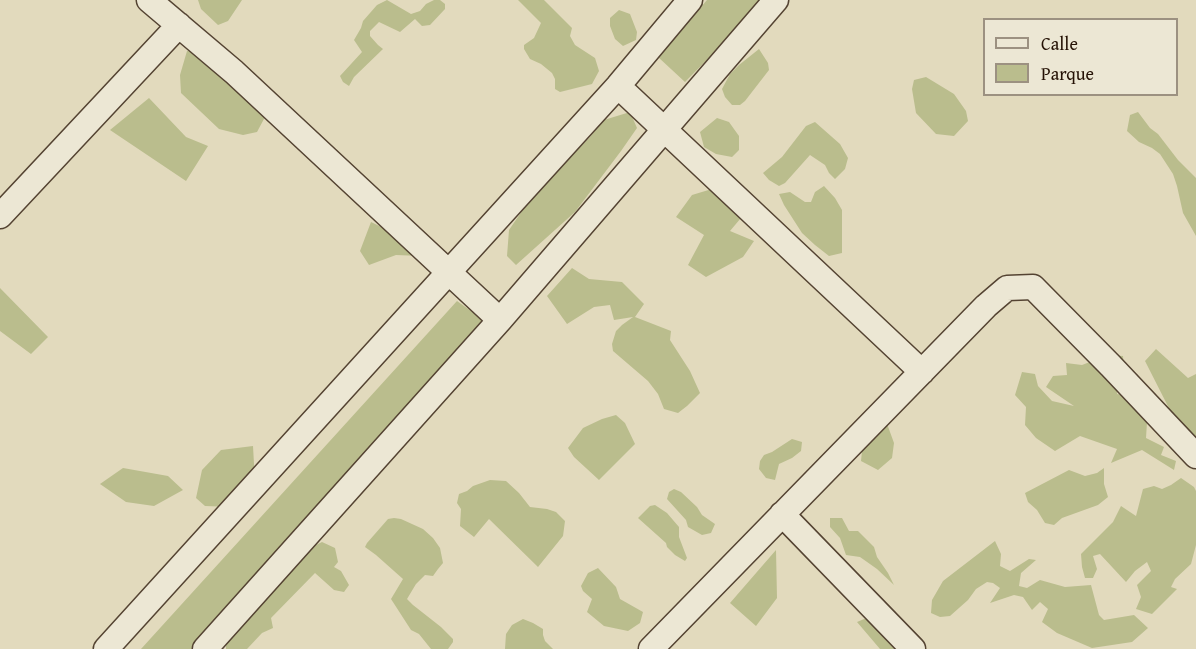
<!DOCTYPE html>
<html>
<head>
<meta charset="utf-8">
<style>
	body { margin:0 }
	#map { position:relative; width:1196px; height:649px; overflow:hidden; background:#e2dabd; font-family:"Gentium Book Plus",serif }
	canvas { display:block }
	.legend { position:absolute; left:983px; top:18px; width:195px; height:78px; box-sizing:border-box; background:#ece7d4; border:2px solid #9c9181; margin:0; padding:8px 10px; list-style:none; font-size:18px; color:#241104 }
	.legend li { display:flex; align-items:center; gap:12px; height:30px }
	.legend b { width:30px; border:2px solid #9c9181 }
</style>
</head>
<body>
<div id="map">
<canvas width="1196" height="649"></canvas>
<ul class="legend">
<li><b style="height:8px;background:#ece7d4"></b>Calle</li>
<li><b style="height:16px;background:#babd8d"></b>Parque</li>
</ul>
</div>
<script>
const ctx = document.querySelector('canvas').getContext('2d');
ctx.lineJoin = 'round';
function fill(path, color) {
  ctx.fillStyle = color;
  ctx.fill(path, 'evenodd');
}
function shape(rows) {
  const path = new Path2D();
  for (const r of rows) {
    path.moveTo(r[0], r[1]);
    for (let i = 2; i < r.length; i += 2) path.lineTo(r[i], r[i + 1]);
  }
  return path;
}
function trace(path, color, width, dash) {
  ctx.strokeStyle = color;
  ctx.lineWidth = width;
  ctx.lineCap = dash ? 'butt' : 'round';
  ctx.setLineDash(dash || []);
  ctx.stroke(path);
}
const green = shape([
	[198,0,242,0,228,21,218,25,201,9],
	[387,0,411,14,420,11,426,4,434,0,440,0,445,4,445,9,430,25,422,26,415,19,400,32,379,22,370,31,370,36,378,45,383,49,354,77,349,86,343,82,340,76,362,52,354,40,361,28,363,21,377,5],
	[518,0,544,0,572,28,570,36,575,45,595,58,599,71,592,84,560,92,555,89,555,79,552,73,541,64,530,59,524,49,524,45,534,38,541,23],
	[707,0,766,0,685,82,658,57],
	[619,10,630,14,637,32,636,40,623,46,615,39,610,26,610,18],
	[759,49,768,63,769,70,745,101,740,105,732,105,725,97,722,89,730,74,739,65],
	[187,51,199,52,265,117,257,132,243,135,219,129,181,93,180,75],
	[926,77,954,94,966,111,968,121,954,136,936,134,916,113,912,89,914,80],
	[149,98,186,137,208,146,186,181,110,130],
	[630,112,637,128,621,151,575,212,516,265,507,256,509,230,533,195,590,137,604,120],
	[1138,112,1150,128,1158,134,1178,160,1196,178,1196,236,1183,213,1177,186,1173,174,1160,154,1152,148,1139,142,1127,131,1130,115],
	[717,118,729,122,739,136,739,150,732,157,716,154,704,147,700,132],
	[815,122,840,144,848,158,845,169,835,179,829,173,825,165,810,155,785,183,779,186,769,180,763,173,782,157,806,126],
	[725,185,746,212,730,231,754,241,743,257,706,277,688,265,704,235,676,217,692,195],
	[824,186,835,198,842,210,842,253,829,256,815,245,802,233,784,205,779,194,790,192,805,202,811,202,815,192],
	[371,222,429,250,421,256,396,255,369,265,360,251],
	[572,268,589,279,622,282,644,304,635,317,671,331,670,340,690,371,700,393,687,406,678,413,664,409,658,394,648,381,613,351,612,344,616,331,622,325,633,317,614,320,610,305,594,307,567,324,547,296],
	[0,288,48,337,31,354,0,331],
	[457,301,489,324,193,649,141,649],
	[1156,349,1188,378,1196,374,1196,449,1179,428,1145,361],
	[1108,355,1123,356,1124,372,1118,385,1117,394,1133,396,1147,422,1146,438,1164,447,1161,455,1176,461,1174,470,1142,450,1111,463,1117,449,1080,436,1055,451,1036,438,1025,425,1026,407,1015,395,1022,372,1035,374,1038,386,1052,401,1074,406,1046,387,1053,376,1067,375,1066,363,1082,365],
	[616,415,625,423,635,444,599,480,574,457,568,448,583,428,602,419],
	[886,421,894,443,892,458,878,470,861,461,862,451],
	[792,439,802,442,801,451,792,458,779,464,775,480,766,478,759,469,760,461,764,455,772,452],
	[253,446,255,482,232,507,205,506,196,498,202,470,221,450],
	[123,468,168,476,183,490,154,506,126,502,100,484],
	[1104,468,1104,484,1108,497,1098,505,1062,518,1054,525,1045,523,1037,510,1028,502,1025,493,1069,470,1085,476,1097,473],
	[1181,478,1194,487,1196,491,1196,545,1191,564,1175,579,1171,587,1177,589,1152,614,1136,609,1141,597,1137,585,1151,571,1147,562,1135,571,1126,582,1100,554,1093,556,1097,569,1093,578,1085,578,1082,567,1081,554,1113,522,1121,506,1136,516,1143,489,1154,486,1162,489,1171,485],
	[490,480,506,481,519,493,530,507,547,509,556,512,565,521,563,536,538,567,489,519,474,537,460,526,461,509,457,503,459,494,467,491,473,486],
	[674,489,681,492,697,507,702,515,715,524,711,533,702,535,688,527,686,520,667,499,669,492],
	[655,505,667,513,679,527,679,537,687,558,685,561,675,555,667,547,666,543,638,518,650,506],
	[394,518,401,519,423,529,433,538,440,548,443,563,438,569,433,576,425,575,416,584,407,599,413,605,441,627,453,639,453,642,448,649,431,649,419,634,411,630,391,599,403,579,376,555,365,547,367,543,388,519],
	[830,518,842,518,849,531,858,531,874,547,877,557,888,573,894,585,877,569,860,557,846,555,840,538,830,527],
	[995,541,1001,554,1000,566,1010,571,1029,559,1036,560,1021,573,1019,586,1027,588,1040,580,1065,587,1091,585,1099,615,1104,620,1134,615,1148,628,1132,642,1092,648,1057,633,1042,622,1048,609,1040,602,1032,610,1023,597,1014,595,990,603,1000,588,993,583,987,582,976,589,968,600,950,616,940,617,931,613,932,600,943,581],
	[322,542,335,548,338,562,334,567,341,571,349,585,344,592,334,590,315,573,271,618,273,628,262,633,247,649,226,649,226,641,306,550],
	[776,550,777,598,756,626,730,603],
	[598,568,616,587,620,599,643,612,640,623,628,631,604,626,587,612,592,599,583,591,581,586,588,573],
	[876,614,908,649,880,649,857,622],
	[523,619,533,623,543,629,543,635,545,641,553,649,505,649,506,634,512,625]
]);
const street = shape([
	[149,0,234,72,500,320],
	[618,86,922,372],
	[0,216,179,25],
	[782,514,913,649],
	[106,649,618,86,690,0],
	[205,649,500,320,776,0],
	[651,649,986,306,1007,288,1033,287,1111,366,1196,456]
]);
fill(green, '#babd8d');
trace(street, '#544332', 27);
trace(street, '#ece7d4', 24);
</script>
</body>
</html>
